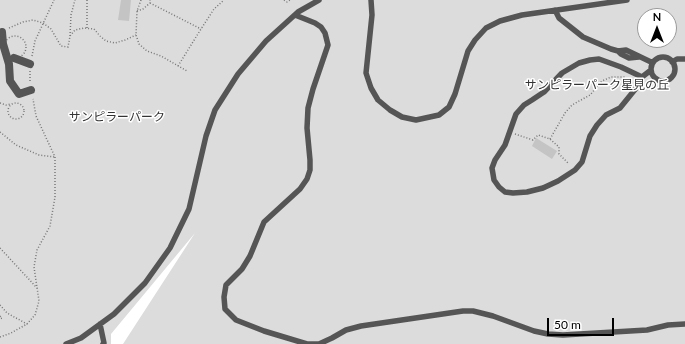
<!DOCTYPE html>
<html>
<head>
<meta charset="utf-8">
<style>
	body { margin:0 }
	#map { position:relative; width:685px; height:344px; overflow:hidden; background:#fff; font-family:Lato,sans-serif }
	canvas { display:block }
	.north { position:absolute; left:637px; top:8px; width:40px; height:40px; box-sizing:border-box; background:#fff; border:1px solid #999; border-radius:50%; rotate:0deg; font-size:11px; font-weight:700; line-height:16px; text-align:center; color:#000 }
	.north::after { content:''; display:block; margin:auto; width:14px; height:18px; background:#000; clip-path:polygon(50% 0,100% 100%,50% 72%,0 100%) }
	.scale { position:absolute; left:547px; top:318px; width:67px; height:18px; box-sizing:border-box; border:2px solid #000; border-top:0; padding-left:5px; font-size:12px; line-height:14px; white-space:nowrap; color:#000; -webkit-text-stroke:3px #fff; paint-order:stroke }
</style>
</head>
<body>
<div id="map">
<canvas width="685" height="344"></canvas>
<div class="north">N</div>
<div class="scale">50 m</div>
</div>
<script>
const ctx = document.querySelector('canvas').getContext('2d');
ctx.lineJoin = 'round';
function fill(path, color) {
  ctx.fillStyle = color;
  ctx.fill(path, 'evenodd');
}
function shape(rows) {
  const path = new Path2D();
  for (const r of rows) {
    if (r.length === 3) {
      path.moveTo(r[0] + r[2], r[1]);
      path.arc(r[0], r[1], r[2], 0, 2 * Math.PI);
      continue;
    }
    path.moveTo(r[0], r[1]);
    for (let i = 2; i < r.length; i += 2) path.lineTo(r[i], r[i + 1]);
  }
  return path;
}
function trace(path, color, width, dash) {
  ctx.strokeStyle = color;
  ctx.lineWidth = width;
  ctx.lineCap = dash ? 'butt' : 'round';
  ctx.setLineDash(dash || []);
  ctx.stroke(path);
}
function drawText(font, color, halo, rows, align = 'center') {
  ctx.font = font + ' Lato,"Noto Sans JP",sans-serif';
  ctx.lineWidth = 3;
  ctx.setLineDash([]);
  ctx.textBaseline = 'middle';
  ctx.strokeStyle = halo;
  ctx.fillStyle = color;
  for (const [text, x, y, turn = 0] of rows) {
    ctx.save();
    ctx.translate(x, y);
    ctx.rotate((+turn || 0) * Math.PI / 180);
    ctx.textAlign = isNaN(turn) ? turn : align;
    if (halo) ctx.strokeText(text, 0, 0);
    ctx.fillText(text, 0, 0);
    ctx.restore();
  }
}
const green = shape([
	[0,0,685,0,685,344,123,344,195,233,111,334,111,344,0,344],
	[645,16,669,16,669,40,645,40]
]);
const building = shape([
	[121,0,131,0,129,21,118,20],
	[536,138,557,151,552,159,532,146]
]);
const path = shape([
	[87,0,87,28],
	[141,0,137,11,136,35,139,44,147,51,161,56,187,71],
	[284,0,287,2,290,0],
	[150,3,201,29],
	[137,11,143,9,150,3,150,0],
	[9,28,23,22,33,20,43,23,51,29,61,46,68,47,70,36,75,30,84,28,94,29,100,36,106,41,115,43,125,40,136,35],
	[70,36,71,15,75,0],
	[15,47,11],
	[32,56,35,41,54,0],
	[178,66,201,29,214,9,224,0],
	[30,71,30,81],
	[16,111,8],
	[0,103,6,105,11,104],
	[0,132,16,145,39,155,55,157],
	[515,134,533,140,538,135,550,139,559,147,559,154,569,164],
	[550,139,565,113,572,105,590,95,602,81,611,77,625,77],
	[0,248,37,288],
	[0,305,7,313,27,324],
	[0,316,2,318,0,319],
	[0,337,11,333,27,324,35,315,39,301,34,267,37,250,50,226,55,197,55,157,36,116,33,99]
]);
const service = shape([
	[371,0,372,15,366,73,371,88,378,100,390,110,402,117,416,120,439,115,449,107,455,94,468,51,475,40,486,28,500,21,522,15,627,0],
	[555,10,559,18,583,37,611,49,618,51,626,50,651,62,654,61],
	[295,15,315,23,321,27,325,33,328,45,313,89,308,108,307,128,310,160,310,170,307,179,300,189,264,222,250,256,242,269,226,285,224,297,225,309,236,320,264,331,307,344,319,344,332,338,346,330,361,326,463,311,473,311,493,316,534,331,548,334,563,335,647,330,668,325,685,324],
	[618,51,621,54,629,58,639,57],
	[663,69,12],
	[672,62,677,59,685,59],
	[642,77,621,67,599,59,590,60,579,63,562,73,544,92,532,100,524,105,516,114,505,145,495,160,492,168,494,180,499,187,505,192,513,193,527,192,543,188,558,181,575,170,582,162,590,136,597,125,606,115,620,108,637,87,642,77,651,70],
	[100,324,104,343,103,344],
	[66,344,81,338,114,314,145,283,170,248,189,209,206,136,215,110,238,74,266,41,298,12,319,0]
]);
const pedestrian = shape([
	[2,32,3,44,9,64,10,81,19,94,31,90],
	[14,58,30,64]
]);
const parkNames = [
	["サンピラーパーク星見の丘",597,85],
	["サンピラーパーク",117,117]
];
fill(green, '#dcdcdc');
fill(building, '#c4c4c4');
trace(path, '#777', 1.5, [1, 2]);
trace(service, '#555', 5.5);
trace(pedestrian, '#555', 8);
drawText('12px', '#333', '#fff', parkNames);
</script>
</body>
</html>
